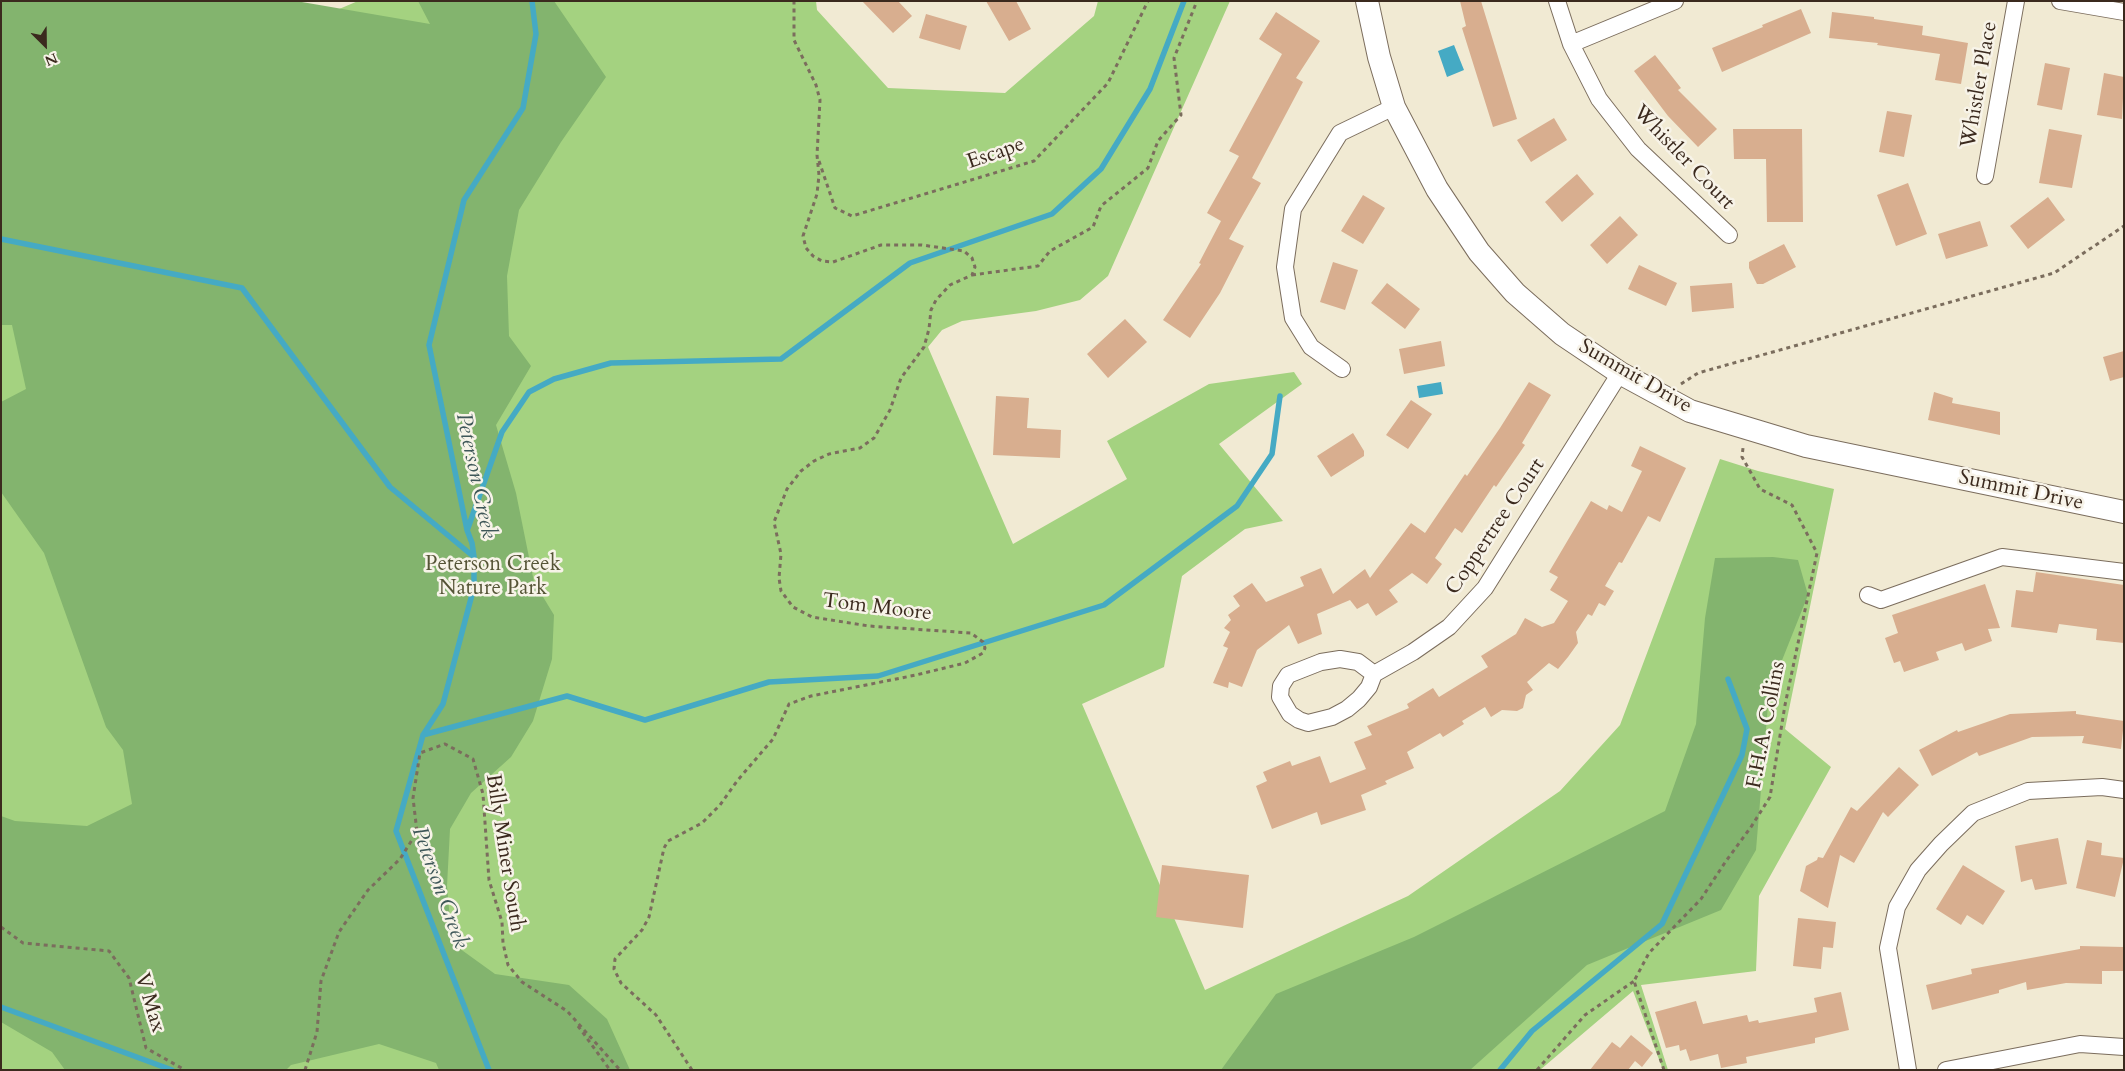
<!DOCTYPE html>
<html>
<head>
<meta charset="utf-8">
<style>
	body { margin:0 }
	#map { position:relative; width:2125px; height:1071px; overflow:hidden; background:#f1ead3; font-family:Cardo,serif }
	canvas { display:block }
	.frame { position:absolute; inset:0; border:2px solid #3b2a1e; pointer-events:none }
	.north { position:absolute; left:20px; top:20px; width:50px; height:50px; -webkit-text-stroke:4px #f7f3e8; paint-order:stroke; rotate:157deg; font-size:14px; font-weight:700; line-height:20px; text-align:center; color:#3b2a1e }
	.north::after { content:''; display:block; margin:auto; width:18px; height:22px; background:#3b2a1e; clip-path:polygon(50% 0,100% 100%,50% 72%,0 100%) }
</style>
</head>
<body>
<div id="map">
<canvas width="2125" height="1071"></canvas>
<div class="frame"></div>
<div class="north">N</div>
</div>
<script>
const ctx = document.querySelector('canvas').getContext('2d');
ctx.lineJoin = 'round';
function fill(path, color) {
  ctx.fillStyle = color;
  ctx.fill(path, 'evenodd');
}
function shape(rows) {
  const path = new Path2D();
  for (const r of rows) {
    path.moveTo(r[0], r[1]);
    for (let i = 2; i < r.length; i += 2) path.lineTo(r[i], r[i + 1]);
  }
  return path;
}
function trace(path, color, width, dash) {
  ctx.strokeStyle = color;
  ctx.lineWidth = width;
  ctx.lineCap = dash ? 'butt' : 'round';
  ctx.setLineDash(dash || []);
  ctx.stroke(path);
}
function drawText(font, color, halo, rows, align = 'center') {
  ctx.font = font + ' Cardo,serif';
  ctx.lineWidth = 5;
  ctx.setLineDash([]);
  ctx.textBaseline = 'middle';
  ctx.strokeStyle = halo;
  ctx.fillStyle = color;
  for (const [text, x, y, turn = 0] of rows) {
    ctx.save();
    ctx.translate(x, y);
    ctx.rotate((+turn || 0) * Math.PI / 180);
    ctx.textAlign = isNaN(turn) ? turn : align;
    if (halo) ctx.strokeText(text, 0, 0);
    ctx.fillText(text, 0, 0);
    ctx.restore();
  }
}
const green = shape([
	[358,1,816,1,817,10,888,88,1005,93,1094,16,1098,1,1230,1,1108,276,1080,300,1036,311,962,321,942,330,928,347,1013,544,1127,479,1107,441,1209,384,1294,372,1302,384,1219,444,1283,521,1245,529,1182,576,1164,667,1082,704,1205,990,1408,896,1560,791,1620,725,1720,459,1758,471,1834,489,1785,729,1831,767,1759,896,1756,971,1641,985,1668,1070,1663,1070,1633,991,1540,1070,1,1070,1,153]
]);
const forest = shape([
	[1,1,296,1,430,24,418,1,554,1,606,77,561,142,519,210,507,276,509,336,531,366,496,425,516,493,534,582,554,615,552,659,533,721,511,757,471,793,450,829,447,886,452,943,495,974,569,985,607,1019,630,1070,439,1070,436,1063,379,1044,291,1065,286,1070,65,1070,52,1052,1,1022,1,816,15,821,87,826,132,804,123,750,106,727,44,553,1,492,1,402,26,389,12,325,1,325],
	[1773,557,1798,560,1808,595,1769,693,1756,850,1721,910,1587,965,1470,1070,1221,1070,1276,994,1414,937,1665,811,1696,724,1705,618,1715,558]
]);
const water = shape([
	[1454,45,1464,70,1447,77,1438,51],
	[1441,382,1443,394,1419,398,1417,386]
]);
const stream = shape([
	[1,239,242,288,390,487,474,557],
	[468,528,502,432,529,392,554,379,611,363,781,359,910,263,1052,214,1101,169,1150,89,1184,1],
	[423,735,567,696,645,720,769,682,878,676,1104,605,1237,506,1272,454,1280,396],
	[1,1007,172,1070],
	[489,1070,396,831,423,735,443,704,474,587,474,557,472,543,467,530,429,345,464,200,523,108,536,34,532,1],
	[1500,1070,1532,1031,1662,924,1742,755,1747,729,1728,679]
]);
const building = shape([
	[862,1,898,1,912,16,893,33],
	[986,1,1016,1,1031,29,1009,41],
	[1460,1,1481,1,1517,119,1493,127,1462,28,1466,26],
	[1801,9,1811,33,1722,72,1712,48,1763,27,1762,25],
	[1276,12,1320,41,1296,78,1303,82,1252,178,1261,183,1229,239,1244,246,1220,293,1190,338,1163,320,1201,264,1199,263,1221,221,1207,213,1239,156,1229,151,1282,54,1259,39],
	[1832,12,1874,17,1874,19,1923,26,1922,35,1968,43,1961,84,1935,80,1940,54,1877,45,1878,43,1829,38],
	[926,14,967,26,960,50,919,38],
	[1655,55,1681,88,1678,90,1717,129,1698,147,1668,116,1634,71],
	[2045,63,2070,68,2062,110,2037,105],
	[2104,73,2124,77,2122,119,2097,115],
	[1887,111,1912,115,1904,157,1879,152],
	[1554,118,1567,140,1531,162,1517,140],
	[1733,129,1802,129,1803,222,1767,222,1766,159,1734,159],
	[2049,129,2082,135,2072,188,2039,183],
	[1577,174,1594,194,1562,222,1545,202],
	[1908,183,1927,234,1896,246,1877,195],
	[1363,195,1385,208,1363,244,1341,231],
	[2048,197,2065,220,2028,249,2010,226],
	[1620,216,1638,235,1607,264,1590,245],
	[1980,221,1988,246,1946,259,1938,234],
	[1784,244,1796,267,1763,284,1757,284,1749,268,1749,262],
	[1333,262,1358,270,1345,310,1320,302],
	[1639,265,1677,283,1666,306,1628,289],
	[1387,283,1420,309,1405,329,1371,303],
	[1732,283,1734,308,1692,312,1690,286],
	[1125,319,1147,342,1108,378,1087,354],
	[1441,341,1445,366,1404,374,1399,349],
	[2124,351,2124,377,2110,381,2103,357],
	[1529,382,1551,395,1522,443,1525,445,1496,487,1494,485,1462,533,1455,528,1435,558,1442,564,1427,584,1412,573,1389,590,1398,602,1376,616,1368,603,1357,609,1350,600,1317,614,1322,634,1298,644,1289,625,1257,650,1242,687,1229,682,1228,688,1213,683,1228,648,1223,646,1230,632,1224,628,1231,620,1228,615,1240,606,1233,596,1252,583,1266,602,1304,586,1300,577,1321,568,1333,594,1365,569,1370,578,1411,523,1425,533,1465,474,1467,476,1500,428],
	[1934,392,1953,398,1952,403,2000,412,2000,435,1928,420],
	[996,396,1029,398,1027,428,1061,430,1060,458,993,455],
	[1411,400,1432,414,1408,449,1386,435],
	[1353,433,1364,451,1364,456,1331,477,1317,456],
	[1640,446,1686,468,1660,522,1648,516,1622,563,1619,562,1605,586,1614,591,1605,606,1599,603,1592,616,1588,614,1576,632,1578,643,1568,657,1558,669,1549,663,1527,682,1533,690,1526,695,1523,708,1517,711,1502,710,1491,717,1485,707,1462,721,1464,724,1443,737,1440,733,1407,752,1414,768,1385,781,1387,784,1361,795,1366,810,1321,825,1317,812,1272,829,1256,786,1267,781,1263,772,1290,761,1292,766,1320,756,1330,783,1366,769,1354,742,1372,735,1367,726,1409,708,1407,704,1433,688,1439,697,1488,667,1481,656,1516,634,1525,618,1542,627,1554,623,1568,601,1550,590,1558,577,1549,572,1591,501,1607,510,1609,505,1622,512,1642,471,1631,466],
	[2036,572,2124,585,2124,643,2096,640,2097,629,2059,624,2057,633,2011,627,2016,590,2033,592],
	[1985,584,2000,628,1988,629,1992,641,1965,651,1962,643,1936,652,1939,660,1904,672,1900,661,1894,663,1885,638,1898,633,1892,615],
	[2076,711,2076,714,2124,721,2121,749,2082,743,2084,736,2032,737,1979,756,1977,752,1932,776,1919,750,1957,730,1958,732,2010,714],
	[1899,767,1919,785,1888,817,1883,812,1854,863,1840,855,1828,908,1800,891,1806,866,1817,860,1818,857,1823,858,1851,807,1857,811],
	[2058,838,2067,884,2035,890,2032,879,2021,882,2015,846],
	[2087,840,2102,843,2101,855,2124,858,2115,897,2076,888],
	[1162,865,1249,875,1243,928,1156,917],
	[1963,865,2005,891,1983,925,1967,915,1961,925,1936,909],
	[1798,918,1836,922,1833,948,1823,947,1821,969,1793,966],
	[2080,946,2124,947,2124,971,2102,971,2102,984,2066,983,2027,990,2026,982,1999,990,1999,993,1932,1010,1926,985,1972,974,1971,969,2080,949],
	[1841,992,1849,1030,1815,1038,1815,1043,1746,1057,1747,1063,1721,1068,1718,1054,1690,1061,1686,1049,1680,1051,1679,1045,1666,1048,1655,1012,1696,1001,1703,1024,1747,1015,1749,1022,1758,1020,1759,1023,1817,1012,1814,998],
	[1631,1035,1653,1053,1642,1067,1635,1061,1628,1070,1590,1070,1612,1042,1620,1048]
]);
const path = shape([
	[819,161,835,208,852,216,1034,161,1108,83,1148,1],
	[972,275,1038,266,1050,251,1093,227,1101,206,1148,168,1158,141,1181,115,1174,58,1197,1],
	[1681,384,1698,373,2054,273,2124,226],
	[1,927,23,943,109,951,129,978,146,1048,185,1070],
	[578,1026,610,1070],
	[305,1070,317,1032,321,981,339,932,368,890,400,859,417,832,413,798,420,753,445,744,473,759,483,794,489,880,502,922,503,943,508,965,522,982,567,1011,620,1070],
	[692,1070,656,1015,621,983,614,969,615,959,642,930,649,917,664,848,668,841,702,823,720,805,737,781,773,739,789,704,811,696,916,675,965,663,983,653,985,648,983,642,971,633,869,626,812,617,793,607,781,591,779,578,781,554,774,522,787,489,801,471,814,461,829,454,860,448,874,438,890,410,901,378,924,347,929,329,931,310,936,300,950,285,972,275,975,267,972,258,964,251,922,245,881,245,833,262,822,261,813,256,806,248,803,236,817,194,819,175,817,155,820,100,816,85,794,40,794,1],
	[1537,1070,1585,1015,1634,981],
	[1664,1070,1634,981,1649,953,1701,899,1726,861,1751,827,1770,797,1785,705,1817,553,1792,505,1760,489,1742,457,1743,448]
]);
const minor = shape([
	[1557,1,1571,44,1599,99,1638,149,1729,235],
	[2060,1,2124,12],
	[1571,44,1675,1],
	[1985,176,2016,1],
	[1342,369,1311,347,1293,318,1285,267,1293,209,1340,133,1394,107],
	[1868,595,1881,600,2002,557,2124,572],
	[1374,674,1358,662,1340,659,1321,662,1288,675,1281,686,1280,697,1290,714,1299,720,1308,723,1332,717,1347,709,1359,699,1369,687,1374,674,1413,652,1449,627,1485,588,1620,373],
	[1908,1070,1888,948,1897,907,1918,870,1941,844,1973,813,2028,791,2102,787,2124,790],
	[1946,1070,2080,1044,2124,1047]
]);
const secondary = shape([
	[1367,1,1379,57,1394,107,1437,189,1479,252,1515,293,1562,334,1620,373,1690,411,1806,446,2124,512]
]);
const streetNames = [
	["Whistler Place",1980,85,-80],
	["Escape",996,154,-19],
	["Whistler Court",1683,158,46],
	["Summit Drive",1635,377,30],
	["Summit Drive",2021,491,12],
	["Coppertree Court",1496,527,-56],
	["Tom Moore",877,608,7],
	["F.H.A. Collins",1767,725,-79],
	["Billy Miner South",504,853,81],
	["V Max",149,1003,73]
];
const parkNames = [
	["Peterson Creek",493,565],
	["Nature Park",493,589]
];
const waterNames = [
	["Peterson Creek",475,476,78],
	["Peterson Creek",439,888,70]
];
fill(green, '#a4d280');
fill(forest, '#83b46e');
fill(water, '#45aac4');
trace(stream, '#45aac4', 5.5);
fill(building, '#d8ae8f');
trace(minor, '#7b6d5d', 18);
trace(secondary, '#7b6d5d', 24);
trace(path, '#7b6d5d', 3, [4, 4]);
trace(minor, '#fff', 16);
trace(secondary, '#fff', 22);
drawText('21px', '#3b2a1e', '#f7f3e8', streetNames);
drawText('21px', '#555436', '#f7f3e8', parkNames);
drawText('italic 22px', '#3e5758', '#f7f3e8', waterNames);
</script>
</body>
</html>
